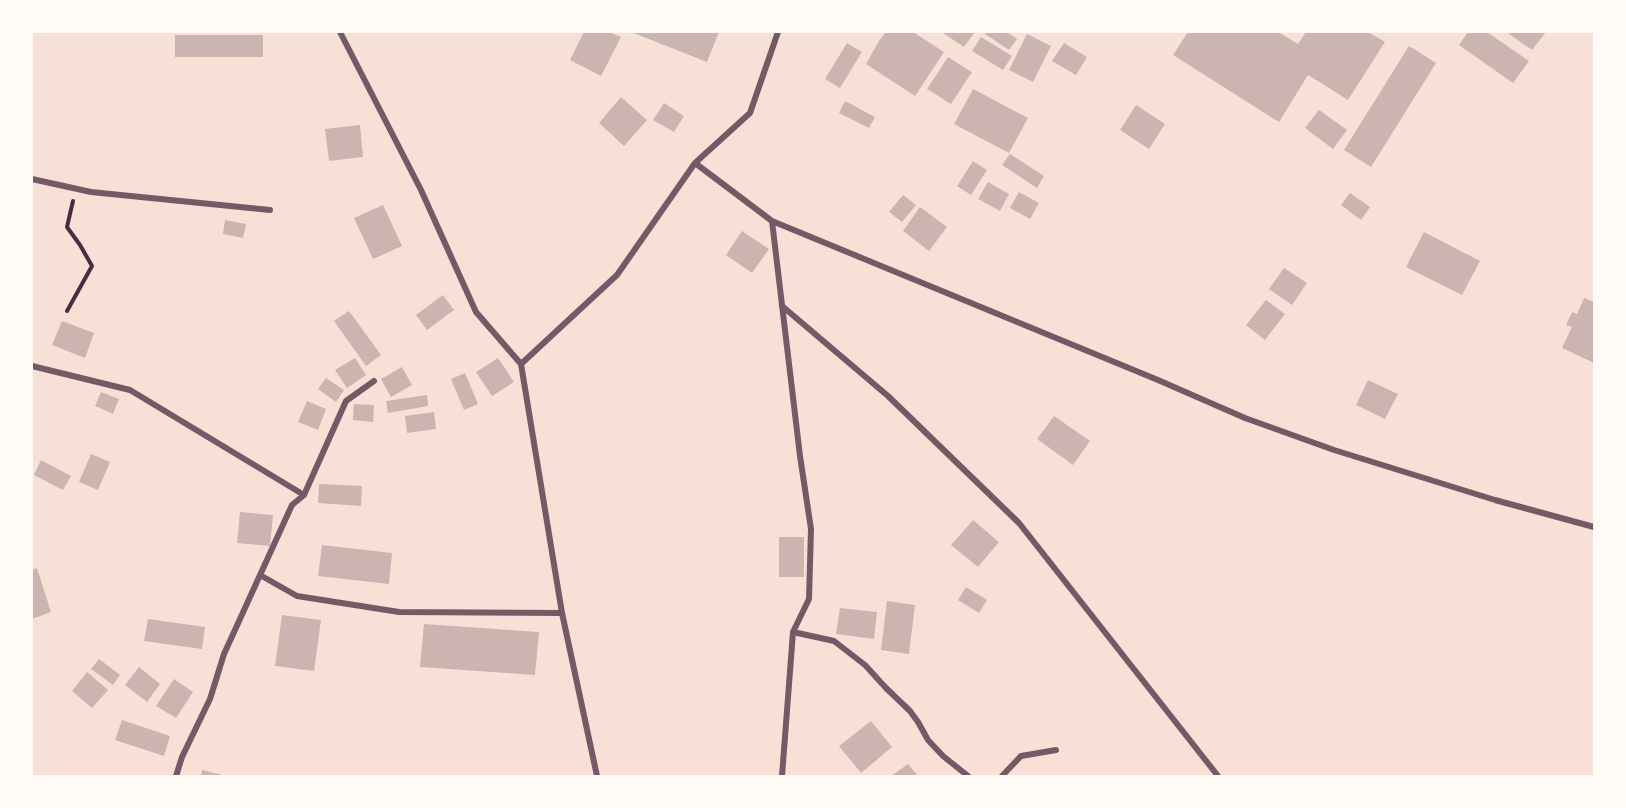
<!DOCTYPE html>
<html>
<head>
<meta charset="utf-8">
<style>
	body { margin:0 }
	#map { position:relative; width:1626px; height:808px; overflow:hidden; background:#f7e1d7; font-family:"Source Sans 3",sans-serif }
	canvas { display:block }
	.frame { position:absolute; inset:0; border:33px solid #fffaf5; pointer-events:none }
</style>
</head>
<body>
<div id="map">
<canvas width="1626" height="808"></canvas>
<div class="frame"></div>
</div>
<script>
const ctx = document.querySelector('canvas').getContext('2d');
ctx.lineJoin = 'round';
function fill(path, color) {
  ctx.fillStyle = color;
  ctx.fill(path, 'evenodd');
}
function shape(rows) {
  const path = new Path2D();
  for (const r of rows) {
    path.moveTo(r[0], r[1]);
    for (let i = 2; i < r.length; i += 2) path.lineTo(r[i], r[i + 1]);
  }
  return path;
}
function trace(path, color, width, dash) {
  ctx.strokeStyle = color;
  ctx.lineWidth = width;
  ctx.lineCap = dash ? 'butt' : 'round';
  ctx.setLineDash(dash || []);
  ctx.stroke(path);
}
const building = shape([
	[584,32,609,32,621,37,601,76,570,60],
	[631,32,719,32,707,62],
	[886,32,913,32,944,52,915,96,866,64,879,41],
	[944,32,975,32,964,47,943,33],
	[987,32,1007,32,1017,39,1009,50,985,34],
	[1188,32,1278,32,1298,44,1306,32,1368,32,1385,42,1348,100,1308,75,1279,122,1173,55],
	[1468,32,1487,32,1529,61,1513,83,1459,45],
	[1506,32,1546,32,1532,50],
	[1027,34,1051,46,1033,82,1009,70],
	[175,35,263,35,263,57,175,57],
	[981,37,1012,56,1003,70,972,51],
	[847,43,862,52,840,88,825,79],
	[1064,43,1087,57,1076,75,1052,61],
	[1409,46,1436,63,1371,167,1344,150],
	[948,57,972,72,951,104,927,89],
	[973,89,1028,118,1009,153,954,124],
	[621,97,647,120,624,146,599,123],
	[845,101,875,117,869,128,839,113],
	[664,103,684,116,674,132,653,120],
	[1136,105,1165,124,1149,149,1120,130],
	[1319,110,1347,130,1333,149,1305,128],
	[360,125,363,157,329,161,325,129],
	[1010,154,1044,176,1037,188,1002,165],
	[973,161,987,170,971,195,957,186],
	[988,182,1009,194,1000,211,978,199],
	[1019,192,1039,203,1030,219,1010,208],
	[1350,193,1370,207,1361,220,1341,205],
	[903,195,916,205,902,222,889,212],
	[383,205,402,246,373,259,354,218],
	[920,207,947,227,929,251,903,231],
	[225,220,246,224,243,238,223,234],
	[742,231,769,249,752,273,726,255],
	[1424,232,1480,261,1462,295,1406,267],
	[1284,268,1307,283,1292,305,1269,289],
	[443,295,454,310,427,330,416,315],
	[1584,298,1594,302,1594,363,1562,348,1572,327,1566,325,1572,312,1577,314],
	[1266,300,1285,314,1265,340,1246,325],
	[349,311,381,355,366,366,334,321],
	[62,321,94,333,85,358,52,345],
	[355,358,366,375,347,388,335,370],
	[498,358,514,382,492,396,476,372],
	[402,367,412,385,391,397,381,379],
	[465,373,478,404,464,410,451,379],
	[326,378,344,390,336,402,318,389],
	[1368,380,1398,394,1385,419,1356,405],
	[101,392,119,399,113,414,95,406],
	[427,395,428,406,388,413,386,401],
	[307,401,326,409,318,430,298,422],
	[354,404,374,405,373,422,353,420],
	[434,412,436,429,407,433,405,416],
	[1054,416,1090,441,1073,465,1037,439],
	[91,454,110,462,98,490,79,482],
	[41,460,71,476,63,490,34,475],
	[319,484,362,486,361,506,318,503],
	[240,512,273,515,270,546,237,543],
	[973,520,999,542,978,567,951,545],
	[779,537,804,537,804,577,779,577],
	[322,545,392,553,389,584,318,576],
	[37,568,51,612,32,619,32,570],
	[966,587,987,600,979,613,958,600],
	[887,601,915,605,909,654,881,650],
	[840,608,877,612,874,639,836,634],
	[282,615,321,620,314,671,275,666],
	[148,619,205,627,202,649,144,641],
	[424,624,539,632,535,675,420,667],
	[99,659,120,675,113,685,91,669],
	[139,667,160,684,147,702,125,685],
	[87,672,108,690,92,708,72,691],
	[174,679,193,692,176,718,156,706],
	[122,720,170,736,164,756,115,740],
	[871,721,892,747,861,773,839,746],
	[908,764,918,776,891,776],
	[202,770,226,776,201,776]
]);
const path = shape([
	[67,311,92,266,80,245,67,227,73,201]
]);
const minor = shape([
	[340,32,421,190,476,312,521,364],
	[695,163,772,221,1158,380,1245,418,1334,450,1495,500,1594,527],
	[32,179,91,192,270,210],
	[772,221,800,456,811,529,809,599,793,632,782,776],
	[782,306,888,396,1019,523,1218,776],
	[32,366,130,390,304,495,346,401,374,381],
	[260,575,297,596,399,612,562,613],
	[793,632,834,641,865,665,886,688,910,711,918,722,928,740,943,756,968,776],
	[176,776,182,757,210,699,224,654,292,505,304,495],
	[597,776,562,613,521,364,617,275,695,163,750,113,778,32],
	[1002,776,1021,756,1056,750]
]);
fill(building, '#ccb4b1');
trace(path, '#4a2c40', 4);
trace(minor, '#755966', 6);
</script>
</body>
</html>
